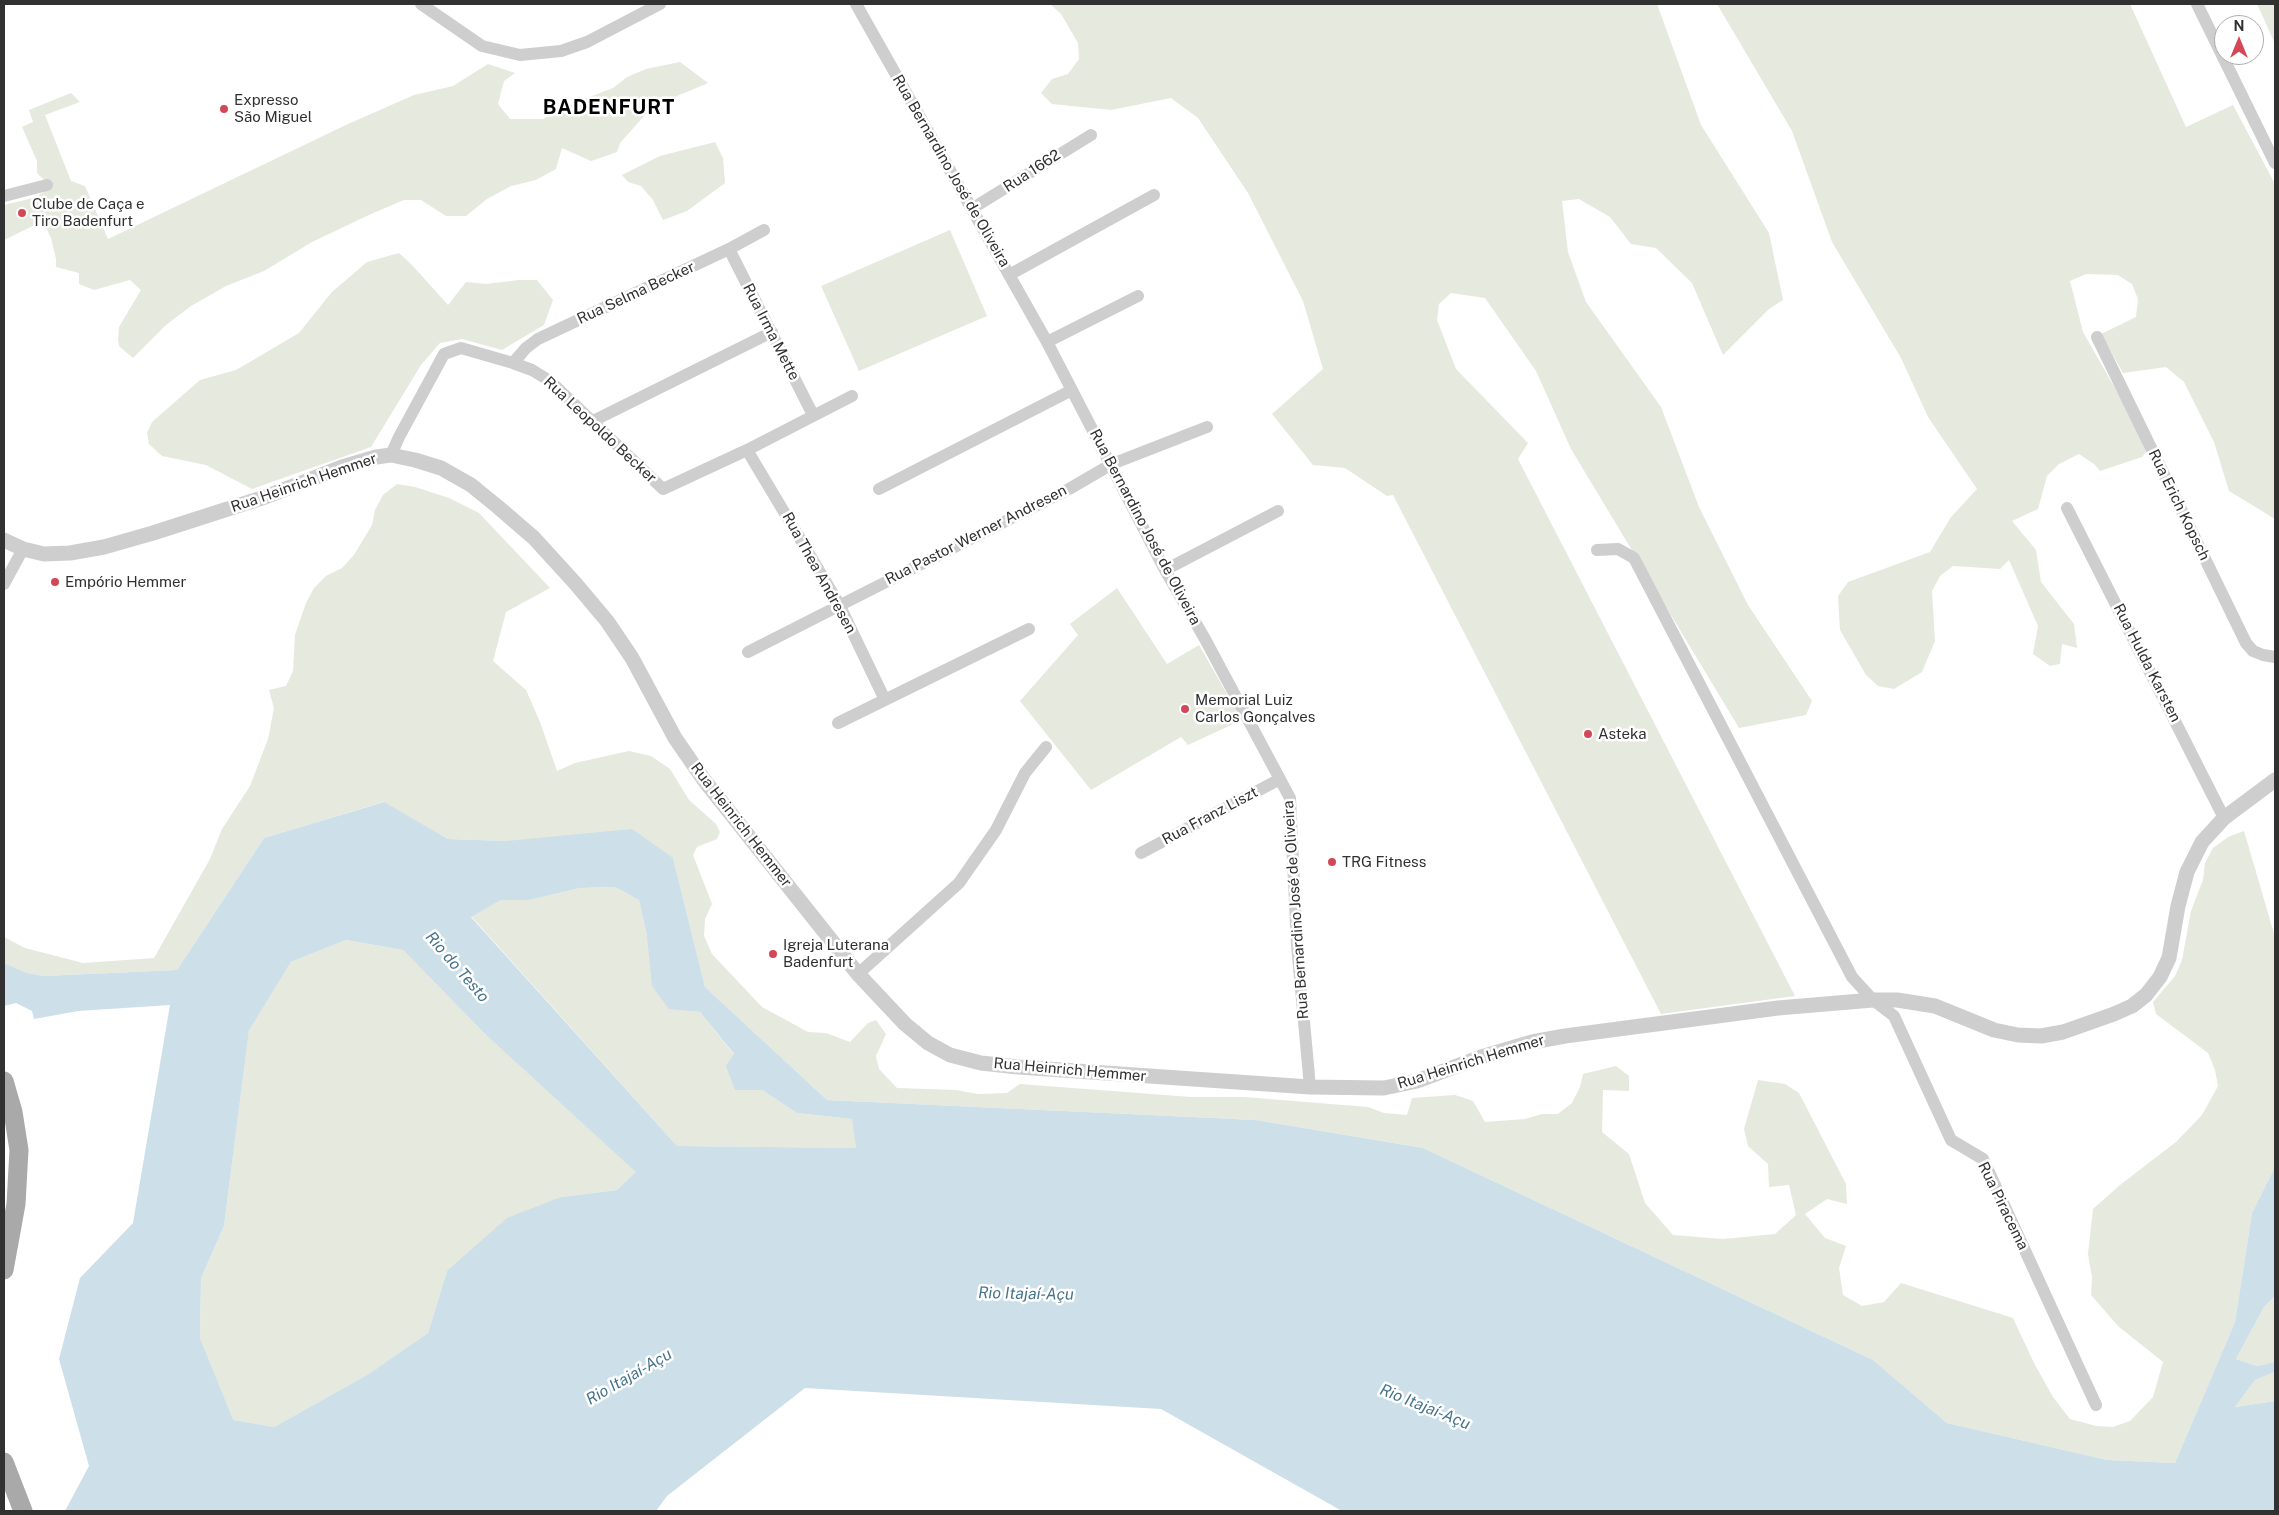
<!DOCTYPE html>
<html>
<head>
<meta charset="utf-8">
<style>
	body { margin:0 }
	#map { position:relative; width:2279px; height:1515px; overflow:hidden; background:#fff; font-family:"Public Sans",sans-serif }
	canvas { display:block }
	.frame { position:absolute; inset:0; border:5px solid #313131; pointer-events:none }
	.north { position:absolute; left:2214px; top:15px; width:50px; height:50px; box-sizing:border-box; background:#fff; border:1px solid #adadad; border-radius:50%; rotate:0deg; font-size:14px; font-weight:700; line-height:20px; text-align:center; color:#313131 }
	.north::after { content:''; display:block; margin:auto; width:18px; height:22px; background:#d44757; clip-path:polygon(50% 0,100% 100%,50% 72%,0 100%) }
</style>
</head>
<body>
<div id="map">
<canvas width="2279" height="1515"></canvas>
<div class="frame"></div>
<div class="north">N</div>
</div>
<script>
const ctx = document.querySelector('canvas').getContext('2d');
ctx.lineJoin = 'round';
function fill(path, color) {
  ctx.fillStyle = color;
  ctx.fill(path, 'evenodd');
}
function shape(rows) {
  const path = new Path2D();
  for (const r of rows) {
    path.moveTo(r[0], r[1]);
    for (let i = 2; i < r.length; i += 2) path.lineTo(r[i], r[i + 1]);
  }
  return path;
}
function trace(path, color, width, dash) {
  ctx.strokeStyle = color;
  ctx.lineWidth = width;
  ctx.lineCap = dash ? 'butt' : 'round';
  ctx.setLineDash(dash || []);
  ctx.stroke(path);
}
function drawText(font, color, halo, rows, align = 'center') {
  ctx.font = font + ' "Public Sans",sans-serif';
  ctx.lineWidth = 5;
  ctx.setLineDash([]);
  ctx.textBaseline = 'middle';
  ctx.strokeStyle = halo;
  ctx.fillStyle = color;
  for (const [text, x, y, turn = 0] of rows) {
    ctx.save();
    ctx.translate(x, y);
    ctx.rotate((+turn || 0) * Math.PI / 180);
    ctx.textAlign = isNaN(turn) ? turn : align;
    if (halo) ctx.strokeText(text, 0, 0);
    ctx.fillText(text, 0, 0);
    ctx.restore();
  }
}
const green = shape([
	[1050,4,1657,4,1701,125,1769,233,1783,300,1769,309,1723,355,1692,283,1656,248,1631,244,1610,217,1579,199,1562,201,1568,252,1586,302,1661,407,1699,507,1748,605,1812,701,1806,715,1739,728,1571,449,1536,371,1485,298,1451,293,1439,304,1437,320,1456,369,1528,443,1518,459,1795,996,1661,1014,1393,495,1387,496,1345,468,1313,465,1272,414,1323,369,1303,301,1248,193,1198,118,1171,98,1111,110,1052,104,1041,93,1052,79,1068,74,1079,59,1078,43,1061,14],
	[1717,4,2130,4,2186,127,2233,105,2275,184,2275,519,2229,491,2214,442,2184,382,2166,367,2123,373,2101,334,2136,317,2138,299,2132,284,2118,275,2086,274,2070,281,2083,332,2133,420,2146,452,2142,457,2100,471,2094,464,2079,454,2059,464,2047,476,2038,509,2012,521,2036,550,2041,582,2074,624,2077,648,2062,644,2060,664,2050,666,2033,654,2038,626,2009,560,2000,569,1953,566,1940,576,1932,591,1935,641,1922,672,1894,689,1878,686,1866,675,1840,630,1838,596,1848,582,1930,552,1951,517,1977,489,1928,417,1901,358,1832,242,1792,131],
	[2257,4,2275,4,2275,44,2259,8],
	[680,62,708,83,663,102,645,115,620,143,617,152,591,161,562,148,556,169,536,180,511,186,487,199,466,216,446,216,421,200,404,200,371,214,312,242,264,271,226,286,191,306,166,325,133,358,119,346,118,339,119,327,141,290,130,280,94,290,79,284,79,273,56,267,56,259,51,238,43,221,4,240,4,205,33,198,48,190,44,180,37,173,37,161,22,127,33,122,29,110,71,93,80,102,45,115,71,181,85,186,108,239,348,124,414,95,453,86,488,64,515,73,504,81,498,104,510,119,543,119,574,103,613,88,627,77,646,69],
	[715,142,723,158,725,183,687,211,663,220,653,200,641,186,628,182,622,175,660,156],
	[950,230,987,316,859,371,821,286],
	[399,253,413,266,448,305,466,282,486,284,519,280,537,280,553,300,544,325,502,350,462,339,440,343,421,365,371,447,252,489,206,465,162,456,149,444,147,433,152,422,200,380,236,370,299,333,332,292,367,262],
	[397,484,415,487,449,498,479,513,550,588,506,612,493,661,526,690,540,722,557,771,575,763,629,751,651,756,670,769,689,800,716,824,720,832,717,839,697,847,693,855,712,904,705,919,704,936,712,954,762,1007,808,1032,826,1033,850,1042,868,1023,876,1020,886,1034,876,1056,879,1069,897,1088,956,1090,978,1094,1007,1093,1020,1084,1191,1097,1244,1097,1368,1107,1384,1113,1407,1115,1412,1098,1455,1095,1473,1101,1485,1122,1525,1119,1542,1114,1558,1114,1572,1103,1580,1087,1583,1074,1616,1066,1629,1076,1629,1091,1603,1090,1602,1132,1629,1154,1645,1203,1673,1235,1723,1239,1775,1234,1796,1215,1789,1185,1769,1187,1768,1164,1748,1146,1744,1129,1758,1080,1785,1084,1799,1093,1846,1184,1847,1204,1827,1199,1805,1214,1825,1238,1846,1246,1839,1268,1843,1295,1862,1306,1884,1302,1901,1283,2013,1318,2034,1363,2053,1397,2070,1419,2096,1426,2113,1427,2130,1421,2153,1397,2163,1362,2118,1326,2091,1295,2092,1277,2088,1254,2093,1209,2120,1185,2176,1142,2202,1115,2218,1086,2215,1070,2208,1053,2156,1014,2153,1002,2175,976,2182,960,2191,911,2203,880,2205,863,2213,848,2228,837,2244,831,2275,937,2275,1167,2252,1213,2235,1322,2175,1463,2107,1460,1947,1423,1873,1360,1423,1148,1256,1120,827,1100,705,987,673,858,507,841,448,839,383,802,264,838,177,970,44,976,27,973,4,963,4,937,25,948,83,963,154,958,210,859,222,829,250,786,268,739,274,708,269,690,286,686,293,671,295,635,306,603,314,588,326,576,342,568,354,555,372,525,375,510,383,495],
	[1117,588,1167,664,1199,645,1242,720,1188,745,1181,737,1091,790,1020,701,1078,635,1070,624],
	[615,887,639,900,647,936,669,1008,700,1012,762,1090,797,1113,853,1119,856,1148,677,1146,471,916,501,900,529,900,580,888],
	[346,940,403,950,486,1035,637,1172,617,1190,561,1197,447,1271,428,1333,367,1375,274,1427,232,1420,200,1338,201,1278,224,1226,249,1029,291,962],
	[2275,1296,2275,1362,2257,1366,2236,1359,2264,1307],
	[2275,1372,2275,1401,2235,1407,2255,1380]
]);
const water = shape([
	[384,802,448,839,507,841,632,829,673,858,705,987,827,1100,1256,1120,1423,1148,1873,1360,1947,1423,2107,1460,2175,1463,2235,1322,2252,1213,2275,1167,2275,1296,2264,1307,2236,1359,2257,1366,2275,1362,2275,1372,2255,1380,2235,1407,2275,1401,2275,1511,1342,1511,1161,1409,805,1388,667,1496,656,1511,65,1511,89,1466,59,1359,80,1278,133,1223,170,1005,78,1011,34,1019,32,1011,16,1003,4,1006,4,963,27,973,44,976,177,970,264,838],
	[615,887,639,900,647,936,652,986,669,1009,700,1012,734,1054,726,1066,735,1090,762,1090,797,1113,852,1119,856,1148,677,1146,471,917,501,900,529,900,580,888],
	[346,940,403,950,486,1035,636,1172,617,1190,561,1197,507,1218,447,1271,428,1333,367,1375,274,1427,233,1420,200,1338,201,1278,224,1226,249,1030,291,962]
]);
const minor = shape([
	[421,4,482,46,520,55,561,51,587,42,660,4],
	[856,4,1047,342,1165,570,1205,639,1290,798,1297,945,1310,1087],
	[2197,4,2275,163],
	[4,196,47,185],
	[973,208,1091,135],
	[729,249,813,415],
	[1009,275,1154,195],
	[2097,337,2246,643,2253,651,2263,655,2275,657],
	[1047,342,1138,296],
	[513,363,526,348,538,339,729,249,764,230],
	[593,421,772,332],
	[747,450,839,604,885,700],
	[391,455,399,437,444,354,461,348,513,363,532,370,550,381,663,489,747,450,852,396],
	[879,489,1072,390],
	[2067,508,2224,818],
	[1597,550,1618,549,1634,558,1852,977,1873,1000,1894,1016,1951,1140,1983,1159,2096,1405],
	[1165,570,1278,511],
	[4,584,23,549],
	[748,652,1069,489,1112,464,1207,427],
	[838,723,1029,629],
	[1141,853,1280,779],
	[858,974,959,883,996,830,1025,773,1046,747]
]);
const tertiary = shape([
	[4,540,23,549,44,554,70,553,104,547,153,533,265,497,342,467,376,457,391,455,415,460,441,468,471,485,498,507,534,538,575,583,607,621,632,658,675,738,704,780,858,974,905,1024,928,1043,950,1055,981,1063,1018,1067,1310,1087,1384,1088,1417,1081,1481,1057,1532,1042,1565,1036,1778,1008,1873,1000,1897,1000,1935,1006,1994,1030,2018,1035,2041,1036,2063,1032,2114,1014,2132,1006,2146,995,2160,977,2169,958,2178,906,2187,872,2202,842,2224,818,2275,780]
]);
const primary = shape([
	[4,1081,13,1112,19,1150,16,1204,4,1270],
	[4,1462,23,1511]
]);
const markers = [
	[224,109,5,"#d44757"],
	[22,213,5,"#d44757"],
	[55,582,5,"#d44757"],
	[1185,709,5,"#d44757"],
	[1588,734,5,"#d44757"],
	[1332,862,5,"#d44757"],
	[773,954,5,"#d44757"]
];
const poiNames = [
	["Expresso",234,100],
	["São Miguel",234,117],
	["Clube de Caça e",32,204],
	["Tiro Badenfurt",32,221],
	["Empório Hemmer",65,582],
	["Memorial Luiz",1195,700],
	["Carlos Gonçalves",1195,717],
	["Asteka",1598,734],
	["TRG Fitness",1342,862],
	["Igreja Luterana",783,945],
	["Badenfurt",783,962]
];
const streetNames = [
	["Rua Bernardino José de Oliveira",951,171,60],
	["Rua 1662",1032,171,-33],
	["Rua Selma Becker",636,293,-25],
	["Rua Irma Mette",771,332,63],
	["Rua Leopoldo Becker",600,430,43],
	["Rua Heinrich Hemmer",304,483,-19],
	["Rua Erich Kopsch",2179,505,64],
	["Rua Bernardino José de Oliveira",1145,527,62],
	["Rua Pastor Werner Andresen",976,535,-27],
	["Rua Thea Andresen",819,573,61],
	["Rua Hulda Karsten",2147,663,63],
	["Rua Franz Liszt",1210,816,-28],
	["Rua Heinrich Hemmer",741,825,52],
	["Rua Bernardino José de Oliveira",1296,910,-94],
	["Rua Heinrich Hemmer",1471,1062,-17],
	["Rua Heinrich Hemmer",1070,1070,5],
	["Rua Piracema",2003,1206,64]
];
const waterNames = [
	["Rio do Testo",457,967,49],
	["Rio Itajaí-Açu",1026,1294,1],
	["Rio Itajaí-Açu",629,1377,-30],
	["Rio Itajaí-Açu",1425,1407,22]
];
const districtNames = [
	["BADENFURT",609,108]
];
fill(green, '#e5e9de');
fill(water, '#cddfe8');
trace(minor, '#cecece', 12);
trace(tertiary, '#cecece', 15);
trace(primary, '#a9a9a9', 19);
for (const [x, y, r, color] of markers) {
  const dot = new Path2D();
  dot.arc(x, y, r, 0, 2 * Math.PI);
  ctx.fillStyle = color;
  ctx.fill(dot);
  trace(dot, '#fff', 2);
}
drawText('15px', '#313131', '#fff', poiNames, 'left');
drawText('15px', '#313131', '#fff', streetNames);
drawText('italic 16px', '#46748c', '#fff', waterNames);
ctx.letterSpacing = '1px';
drawText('bold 20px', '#000', '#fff', districtNames);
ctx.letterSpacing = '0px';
</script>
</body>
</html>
